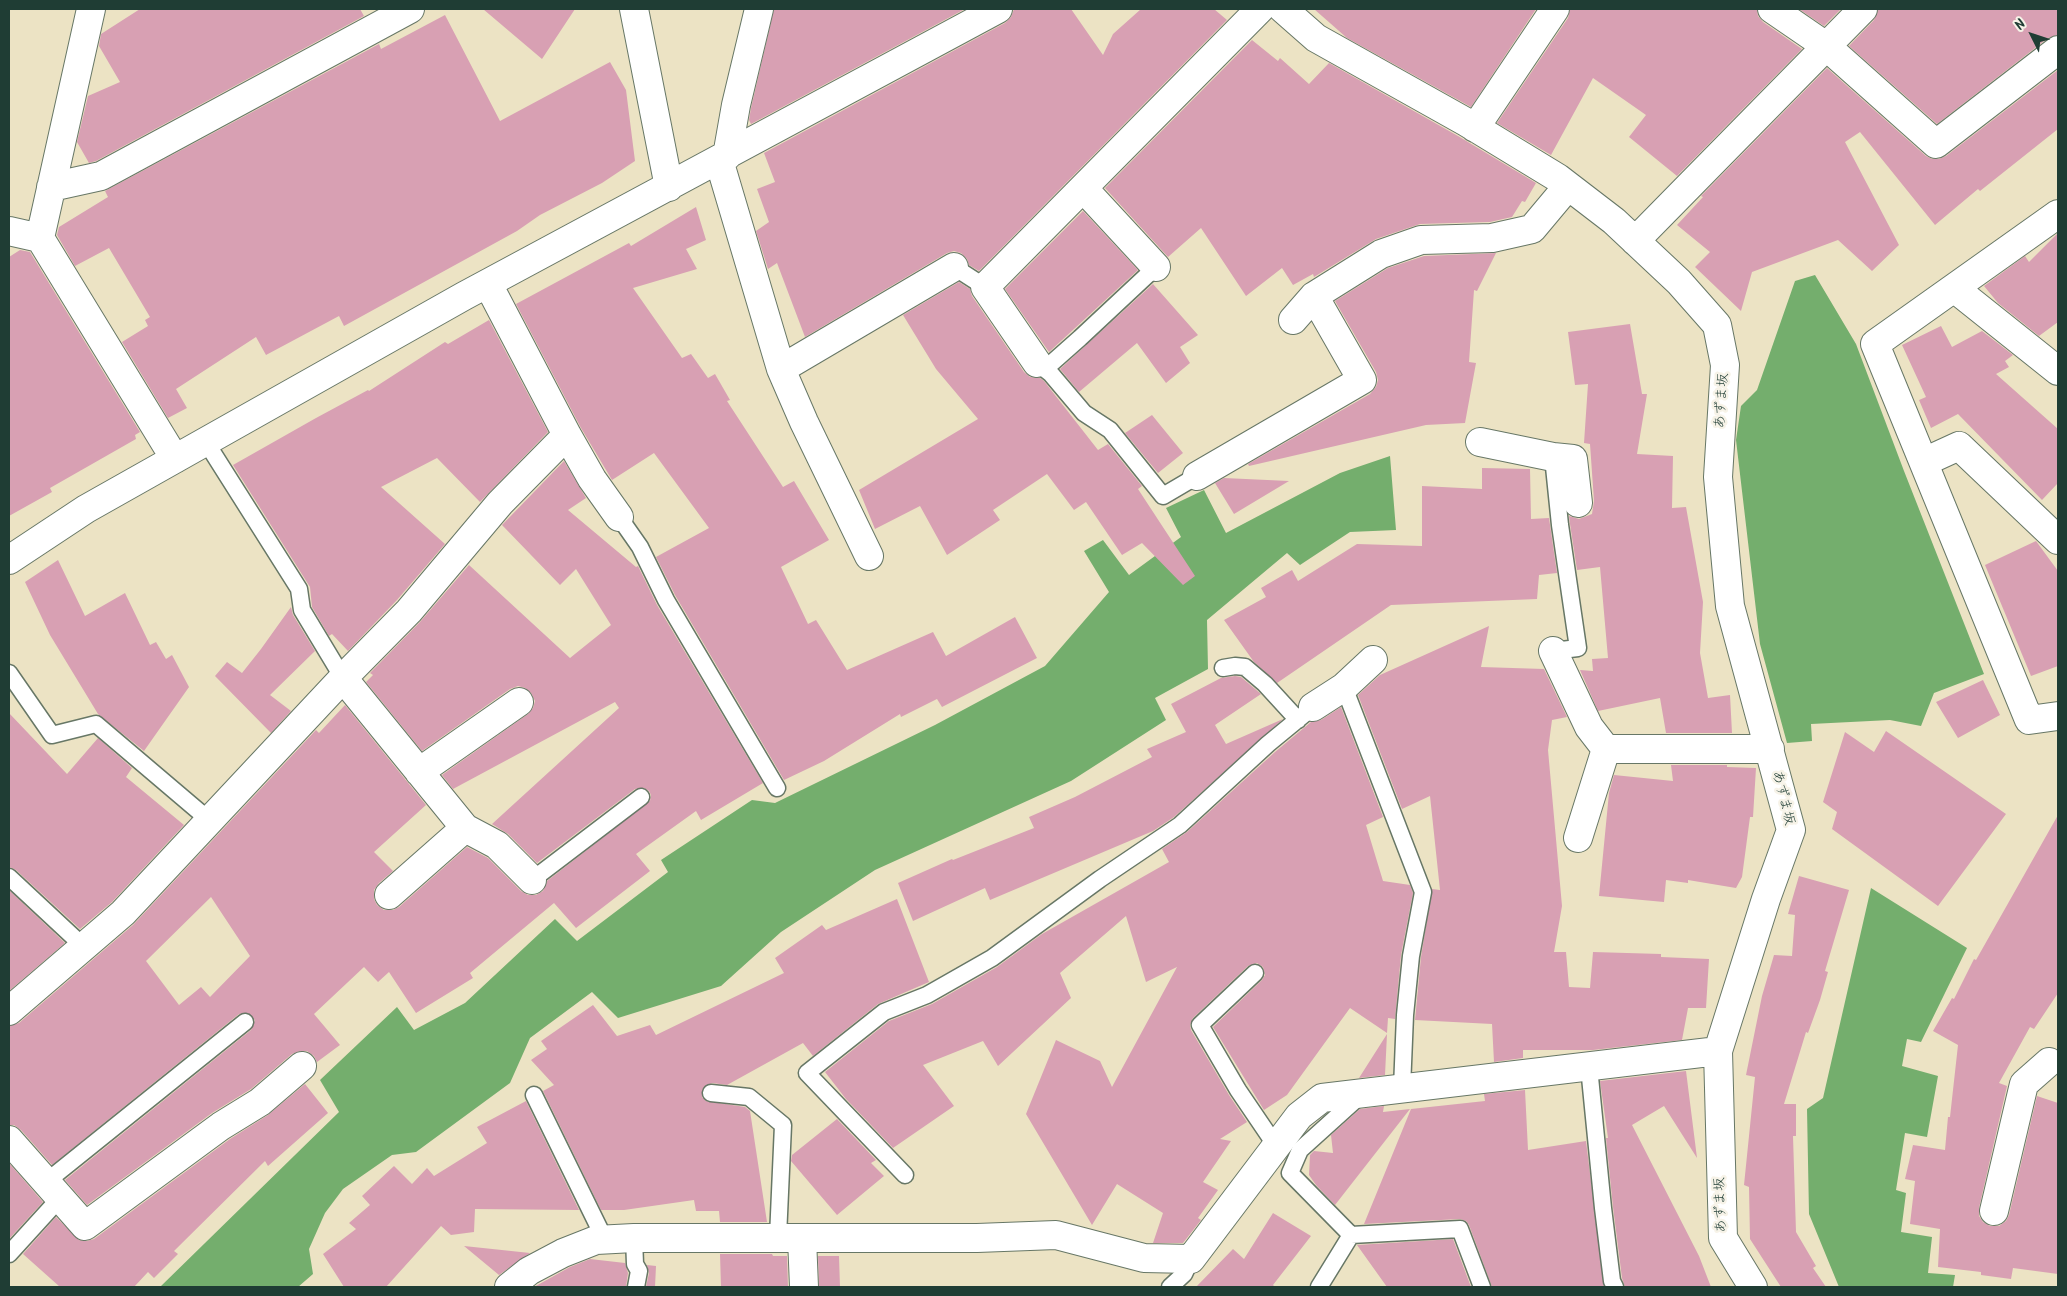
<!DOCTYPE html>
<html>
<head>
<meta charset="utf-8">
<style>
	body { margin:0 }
	#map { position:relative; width:2067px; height:1296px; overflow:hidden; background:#ece3c4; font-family:Kalam,sans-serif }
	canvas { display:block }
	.frame { position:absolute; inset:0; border:10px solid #1f3d34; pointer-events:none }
	.north { position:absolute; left:2007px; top:10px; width:50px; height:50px; -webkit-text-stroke:4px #f7f3e8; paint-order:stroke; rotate:311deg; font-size:14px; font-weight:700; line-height:20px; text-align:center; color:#1f3d34 }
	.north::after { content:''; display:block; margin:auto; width:18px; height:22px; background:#1f3d34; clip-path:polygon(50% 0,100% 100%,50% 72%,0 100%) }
</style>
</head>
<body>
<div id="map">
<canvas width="2067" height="1296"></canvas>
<div class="frame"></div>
<div class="north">N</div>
</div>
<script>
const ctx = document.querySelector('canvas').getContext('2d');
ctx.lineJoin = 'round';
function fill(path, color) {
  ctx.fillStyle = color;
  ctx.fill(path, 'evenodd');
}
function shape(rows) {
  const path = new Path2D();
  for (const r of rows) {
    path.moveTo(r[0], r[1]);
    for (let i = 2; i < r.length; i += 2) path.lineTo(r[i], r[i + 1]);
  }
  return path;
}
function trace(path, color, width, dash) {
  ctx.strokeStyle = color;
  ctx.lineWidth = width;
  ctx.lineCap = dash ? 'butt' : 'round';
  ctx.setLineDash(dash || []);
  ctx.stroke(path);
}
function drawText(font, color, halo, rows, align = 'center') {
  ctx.font = font + ' Kalam,"Klee One",sans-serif';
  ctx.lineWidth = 5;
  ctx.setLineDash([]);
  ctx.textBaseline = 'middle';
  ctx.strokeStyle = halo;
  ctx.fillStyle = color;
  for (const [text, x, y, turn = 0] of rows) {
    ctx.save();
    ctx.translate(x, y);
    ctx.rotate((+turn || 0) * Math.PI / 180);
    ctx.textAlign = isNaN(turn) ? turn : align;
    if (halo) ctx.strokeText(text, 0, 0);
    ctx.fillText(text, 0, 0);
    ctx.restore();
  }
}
const forest = shape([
	[1815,275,1856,344,1904,471,1984,674,1934,693,1921,726,1890,720,1811,724,1812,741,1787,743,1760,644,1736,440,1741,406,1757,390,1795,281],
	[1390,456,1396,530,1350,532,1300,565,1287,553,1207,620,1208,669,1155,698,1166,720,1071,781,875,870,781,932,721,986,618,1018,592,992,530,1038,510,1083,416,1152,392,1155,343,1189,325,1213,309,1249,313,1274,298,1287,160,1287,339,1112,320,1080,397,1007,414,1030,465,1003,555,919,577,941,668,872,661,860,752,800,775,803,935,725,1045,666,1109,592,1084,551,1103,540,1129,575,1181,537,1166,508,1204,490,1226,533,1340,473],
	[1871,888,1967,948,1921,1042,1907,1039,1902,1066,1938,1076,1927,1137,1905,1133,1896,1190,1906,1193,1901,1232,1932,1237,1928,1273,1955,1275,1953,1287,1839,1287,1809,1214,1807,1109,1823,1098]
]);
const building = shape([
	[140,9,360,9,364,16,96,161,89,163,77,142,88,96,120,82,99,46,101,34],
	[483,9,575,9,542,59],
	[774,9,965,9,751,124,749,120,751,108],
	[1014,9,1071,9,1103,55,1113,34,1141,9,1214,9,1227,20,979,271,969,265,967,259,961,253,954,251,947,253,805,337,777,263,768,269,756,231,769,222,757,189,775,182,764,153,1005,23,1011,17],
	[1314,9,1536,9,1471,107,1347,38],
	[1570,9,1757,9,1758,16,1763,22,1802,49,1677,176,1629,137,1646,115,1593,78,1551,155,1497,123,1568,18],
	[1799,9,1841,9,1824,26],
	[1878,9,2058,9,2058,35,2048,38,1937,124,1849,46,1874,20],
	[445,15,500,121,610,62,626,90,635,161,602,183,540,215,517,231,344,326,339,316,266,355,256,337,176,389,187,408,168,418,122,342,148,326,145,320,150,317,109,248,75,266,57,235,59,227,108,197,105,191,379,44,381,49],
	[1252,40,1278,61,1280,58,1309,84,1329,63,1458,136,1536,183,1525,202,1522,201,1512,217,1490,222,1420,224,1376,239,1314,277,1313,274,1293,285,1282,268,1246,296,1201,228,1168,257,1105,188],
	[1827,68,1926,156,1932,159,1939,159,1946,156,2058,70,2058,129,1980,191,1978,189,1935,225,1860,132,1845,142,1899,245,1872,271,1838,240,1752,272,1741,311,1695,267,1710,252,1677,225,1703,197,1701,196],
	[696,207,706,240,686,249,697,269,633,288,682,358,691,354,708,378,715,374,730,400,727,401,783,487,794,481,829,540,781,567,808,624,816,620,847,670,933,632,946,656,1015,617,1037,658,942,707,937,699,901,717,900,714,824,761,784,780,675,595,656,557,709,528,654,453,612,480,581,428,516,304,629,243,631,246],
	[1083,211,1138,270,1049,352,1005,289],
	[2058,233,2058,322,2039,336,1998,303,1984,286,2025,256,2029,262],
	[20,250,30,252,140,432,135,435,136,439,50,488,52,492,9,516,9,257],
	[1496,253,1477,291,1474,290,1469,362,1476,363,1465,423,1426,425,1249,466,1248,464,1370,394,1376,387,1378,380,1376,372,1335,301,1388,268,1424,256],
	[959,282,970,289,972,296,1024,372,1030,377,1040,378,1044,381,1098,450,1108,444,1142,486,1138,489,1195,576,1183,585,1142,543,1122,555,1086,502,1074,510,1047,474,993,510,1000,520,947,555,920,506,875,529,859,490,978,419,936,369,903,315],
	[1153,284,1198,335,1180,347,1190,363,1166,383,1137,343,1079,392,1060,369],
	[489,320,548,432,480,502,437,458,381,487,445,544,397,600,348,651,332,634,329,636,312,607,310,587,233,465,316,418,368,390,369,391,445,342,448,344],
	[1630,324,1642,394,1647,394,1637,454,1673,456,1672,508,1686,507,1703,602,1700,653,1708,698,1730,695,1732,733,1666,733,1660,698,1598,711,1580,670,1593,671,1592,659,1608,658,1600,567,1577,570,1570,524,1569,516,1579,519,1592,514,1594,501,1590,444,1584,443,1588,384,1575,385,1568,332],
	[1941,326,1952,347,1982,331,2013,355,2005,361,2009,367,1996,374,2058,429,2058,483,2042,500,1958,414,1931,428,1919,400,1926,397,1902,345],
	[1152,415,1183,453,1158,473,1125,433],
	[564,461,586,498,568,510,636,567,638,566,657,605,763,783,701,820,696,811,636,854,650,871,576,928,554,903,470,973,473,978,416,1013,389,972,378,982,364,967,314,1014,340,1045,317,1062,314,1056,307,1051,300,1051,292,1054,251,1089,212,1113,87,1205,65,1180,251,1030,255,1020,248,1013,239,1014,52,1165,21,1130,14,1125,9,1125,9,1026,19,1023,133,925,316,730,319,733,345,705,426,805,374,852,393,871,379,883,374,890,374,899,377,905,384,910,393,910,399,907,467,847,488,858,521,891,528,895,536,895,543,891,547,881,650,801,651,795,649,791,644,788,635,789,537,863,508,834,492,824,619,708,615,702,453,789,442,775,528,714,533,708,535,701,531,693,525,688,518,686,510,689,422,751,366,682,373,675,370,673,420,622,469,565,570,658,611,625,576,569,560,585,502,525],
	[211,897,250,956,210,997,201,987,179,1005,146,961],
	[1482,468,1530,469,1531,519,1549,518,1557,573,1539,575,1537,599,1391,605,1277,683,1254,662,1224,620,1266,597,1261,588,1292,570,1298,581,1357,544,1422,546,1422,486,1482,489],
	[1224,478,1289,481,1234,514,1215,483],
	[2036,541,2058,571,2058,666,2031,676,1985,565],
	[58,560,85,616,125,593,150,645,156,642,166,659,172,655,189,687,144,751,98,714,50,635,25,582],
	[291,607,293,615,315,651,270,695,291,711,271,733,215,676,227,662,242,673,261,649],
	[1489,626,1481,667,1544,669,1567,717,1552,720,1548,750,1562,906,1554,952,1566,952,1569,987,1590,988,1593,952,1661,954,1661,957,1709,959,1706,1008,1688,1008,1682,1040,1593,1050,1523,1050,1523,1058,1494,1062,1492,1024,1415,1020,1421,957,1432,889,1440,890,1430,796,1402,809,1358,695,1380,675],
	[1235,676,1241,677,1261,694,1215,725,1226,744,1283,719,1174,817,1153,831,990,900,985,888,913,921,898,883,952,859,953,860,1034,828,1029,817,1075,797,1152,757,1147,749,1186,732,1171,704,1221,678],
	[1983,680,2000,715,1958,738,1936,702],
	[1341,707,1383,817,1366,825,1383,881,1410,885,1413,893,1401,955,1395,1019,1388,1018,1387,1033,1350,1008,1287,1095,1264,1110,1213,1027,1262,980,1265,975,1263,967,1257,963,1248,966,1193,1018,1190,1025,1191,1030,1229,1095,1247,1122,1220,1139,1231,1141,1203,1182,1218,1190,1198,1218,1201,1220,1183,1243,1153,1243,1163,1213,1117,1184,1092,1225,1026,1114,1056,1040,1100,1061,1112,1087,1177,967,1146,982,1126,916,1060,973,1071,998,998,1066,983,1041,923,1065,954,1106,893,1148,846,1099,825,1072,889,1021,932,1004,997,967,1042,934,1169,862,1162,849,1187,832,1275,752,1311,722,1321,720],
	[9,713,67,774,98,738,132,768,126,777,184,825,112,902,80,929,16,870,9,867],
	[1886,731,2006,814,1938,906,1832,829,1837,812,1823,802,1845,732,1874,752],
	[1671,765,1727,765,1727,767,1756,768,1753,817,1750,817,1742,877,1736,888,1688,880,1688,883,1666,880,1664,902,1599,896,1609,793,1614,775,1673,781],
	[2058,815,2058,993,2034,1029,2030,1027,1999,1083,2007,1086,1979,1208,1979,1216,1983,1222,1990,1226,1999,1226,2006,1221,2009,1215,2037,1096,2058,1103,2058,1274,2013,1268,2011,1279,1981,1275,1981,1272,1938,1267,1940,1229,1910,1224,1915,1181,1905,1179,1913,1145,1945,1150,1948,1117,1950,1117,1958,1045,1933,1031,1952,998,1954,999,1974,959,1976,960],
	[1799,876,1849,890,1825,971,1828,972,1820,1000,1808,1033,1806,1032,1784,1104,1796,1104,1796,1136,1793,1136,1796,1232,1816,1266,1813,1268,1826,1287,1781,1287,1750,1239,1749,1187,1744,1185,1755,1077,1746,1075,1762,996,1774,955,1792,956,1795,915,1788,914],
	[9,890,65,943,9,991],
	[897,899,929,982,878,1004,813,1056,803,1043,727,1085,712,1083,703,1088,702,1097,706,1101,745,1107,750,1111,767,1222,720,1222,719,1211,696,1211,694,1200,624,1210,601,1210,543,1091,554,1085,531,1060,547,1049,541,1041,593,1005,617,1036,650,1025,656,1035,784,973,775,958,822,925,826,930],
	[1387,1034,1385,1075,1359,1078],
	[1686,1071,1697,1158,1664,1106,1632,1125,1699,1256,1711,1287,1625,1287,1622,1278,1613,1207,1606,1138,1608,1138,1600,1081],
	[305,1084,328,1113,268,1166,265,1161,174,1251,178,1254,154,1278,148,1272,134,1287,60,1287,23,1254,56,1217,79,1240,87,1241,94,1239,230,1139,268,1115],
	[1525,1090,1528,1150,1586,1141,1604,1287,1492,1287,1469,1225,1466,1221,1460,1219,1364,1224,1411,1109,1485,1101,1484,1094],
	[526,1101,579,1210,475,1209,474,1232,451,1235,441,1226,386,1287,344,1287,323,1254,356,1229,349,1223,370,1205,362,1196,394,1166,412,1184,427,1168,434,1176,487,1143,477,1127],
	[1384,1106,1383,1112,1410,1109,1335,1205,1316,1185,1309,1175,1310,1155,1314,1151,1333,1153,1331,1135,1360,1109],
	[837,1119,876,1160,871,1163,884,1176,837,1215,791,1161,792,1155],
	[9,1163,43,1202,9,1239],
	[1273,1213,1311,1236,1273,1285,1275,1287,1196,1287,1233,1249,1244,1259],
	[1453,1239,1471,1287,1387,1287,1357,1245],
	[464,1246,530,1253,499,1275],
	[720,1254,772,1254,773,1256,787,1256,788,1287,721,1287],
	[818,1256,839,1256,840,1287,819,1287],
	[590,1259,625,1263,628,1273,626,1287,534,1287,570,1267],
	[647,1265,656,1266,655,1287,646,1287,649,1273]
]);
const service = shape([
	[954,267,985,287],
	[1037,363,1051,374,1084,413,1110,430,1163,496,1197,476],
	[1045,369,1080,338,1156,267],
	[206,442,299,589,302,610,343,678],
	[619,517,640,547,666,600,777,788],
	[1553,651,1578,648,1560,525,1553,457],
	[1223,668,1235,666,1245,667,1265,684,1298,720],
	[9,673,52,735,96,724,209,820],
	[1344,687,1423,892,1411,956,1405,1015,1402,1088],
	[9,877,83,946],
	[532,880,641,797],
	[1255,973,1200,1025,1238,1090,1276,1146],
	[1589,1067,1603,1208,1612,1281,1615,1287],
	[711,1093,749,1097,783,1125,778,1237],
	[534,1095,605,1240],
	[1361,1095,1300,1150,1290,1173,1351,1235,1460,1229,1482,1287],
	[905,1175,807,1073,884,1012,927,995,992,958,1100,879,1180,825,1268,744,1313,707],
	[46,1182,245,1022],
	[634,1238,635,1264,639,1271,636,1287],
	[9,1254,60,1198],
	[1170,1287,1184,1274,1191,1259],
	[1319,1287,1351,1235]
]);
const minor = shape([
	[634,9,669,187],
	[1283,9,1316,38,1466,122,1558,178,1614,221,1679,282,1717,325,1725,365,1718,477,1730,606,1791,830,1766,899,1718,1051,1723,1238,1753,1287],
	[1772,9,1826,46,1936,144,2058,50],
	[1475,128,1555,9],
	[727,156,736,105,759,9],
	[719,160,781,369,804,422,869,556],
	[51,187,101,176,410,9],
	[1083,188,1156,267],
	[2058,214,1875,344,2029,720,2058,716],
	[9,231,40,238,91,9],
	[40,238,175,459],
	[1635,241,1863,9],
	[488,284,567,435,592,479,619,517],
	[1954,288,2058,371],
	[1293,320,1314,296,1381,254,1421,240,1492,238,1532,229,1568,186],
	[1037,363,985,287,1260,9],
	[781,369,954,267],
	[1480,442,1553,457,1573,459,1578,503],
	[1924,462,1959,446,2058,540],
	[1197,476,1362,380,1314,296],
	[9,560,86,509,464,296,998,9],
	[1553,651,1589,727,1606,749,1770,749],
	[343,678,465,828,497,845,532,880],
	[1313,707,1344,687,1373,660],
	[419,772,519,702],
	[1578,838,1606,749],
	[389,895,465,828],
	[9,1011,123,913,343,678,409,611,500,503,567,435],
	[9,1140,85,1226,221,1126,260,1102,302,1066],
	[1994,1211,2024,1084,2049,1062],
	[802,1238,804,1287],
	[509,1287,529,1271,563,1253,596,1240,634,1238,977,1238,1056,1235,1144,1258,1191,1259,1299,1116,1322,1098,1718,1051]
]);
const streetNames = [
	["あずま坂",1723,401,-86],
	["あずま坂",1782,798,76],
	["あずま坂",1722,1205,-92]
];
fill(forest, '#74ae6d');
fill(building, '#d8a0b3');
trace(service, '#677766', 19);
trace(minor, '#677766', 30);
trace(service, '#fff', 16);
trace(minor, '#fff', 28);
drawText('14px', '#1f3d34', '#f7f3e8', streetNames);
</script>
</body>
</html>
